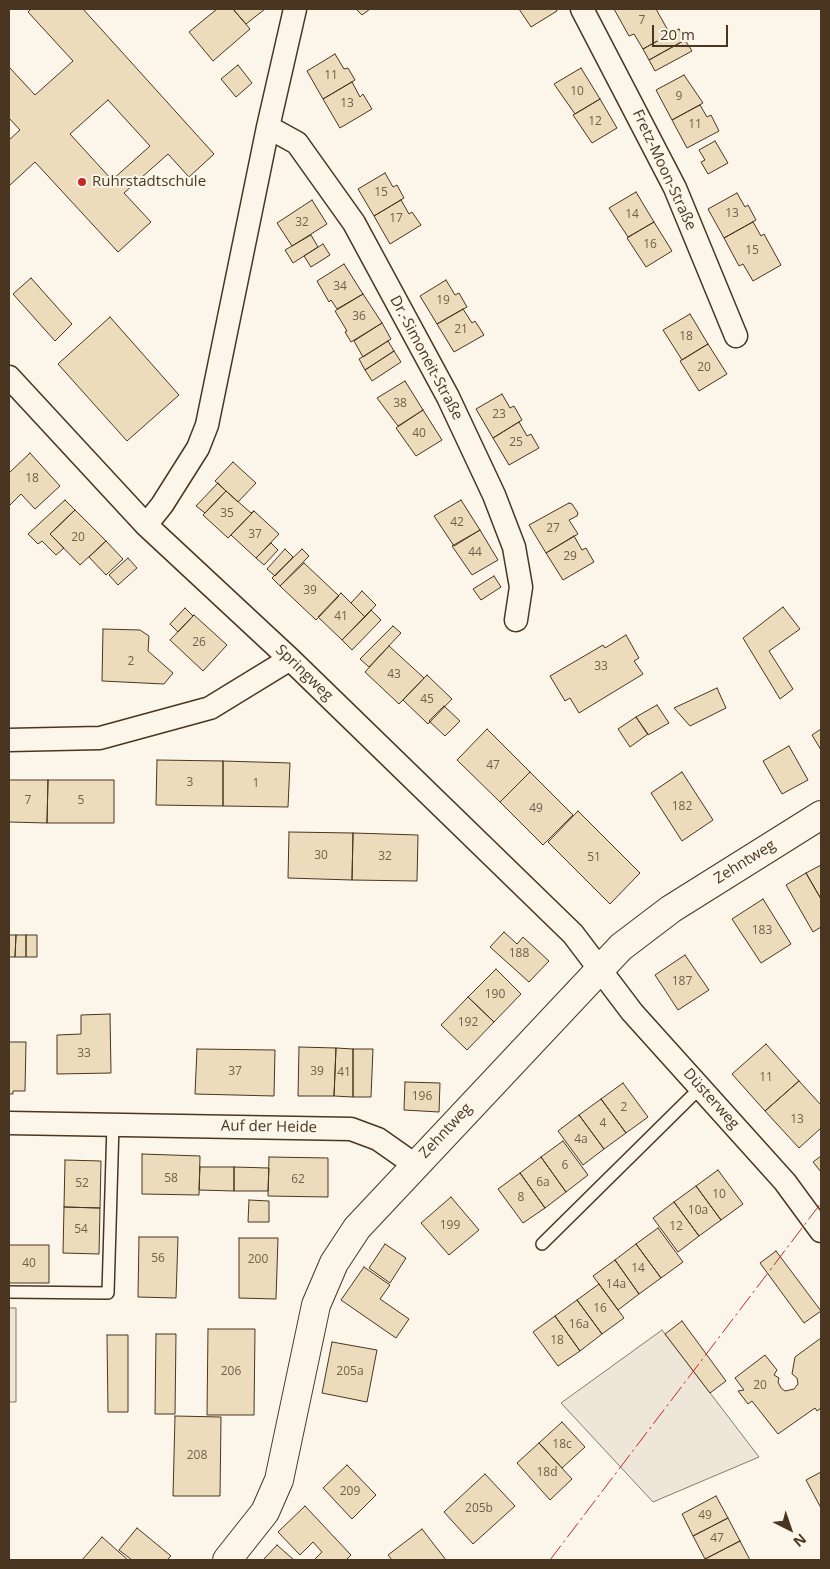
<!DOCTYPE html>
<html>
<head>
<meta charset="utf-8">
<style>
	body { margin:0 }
	#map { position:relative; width:830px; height:1569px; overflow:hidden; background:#fbf6e9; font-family:"Open Sans",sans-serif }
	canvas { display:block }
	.frame { position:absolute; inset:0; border:10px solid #4a3520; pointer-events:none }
	.north { position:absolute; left:765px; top:1504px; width:50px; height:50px; -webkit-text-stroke:4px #fbf6e9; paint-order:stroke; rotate:139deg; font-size:14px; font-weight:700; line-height:20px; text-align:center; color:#4a3520 }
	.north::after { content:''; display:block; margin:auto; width:18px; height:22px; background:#4a3520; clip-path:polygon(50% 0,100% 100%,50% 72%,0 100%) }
	.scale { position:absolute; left:652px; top:25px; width:76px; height:22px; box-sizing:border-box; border:2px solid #4a3520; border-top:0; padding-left:6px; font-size:15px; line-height:18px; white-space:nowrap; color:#4a3520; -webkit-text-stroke:4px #fbf6e9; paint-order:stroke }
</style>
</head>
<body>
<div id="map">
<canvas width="830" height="1569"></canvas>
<div class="frame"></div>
<div class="north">N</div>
<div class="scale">20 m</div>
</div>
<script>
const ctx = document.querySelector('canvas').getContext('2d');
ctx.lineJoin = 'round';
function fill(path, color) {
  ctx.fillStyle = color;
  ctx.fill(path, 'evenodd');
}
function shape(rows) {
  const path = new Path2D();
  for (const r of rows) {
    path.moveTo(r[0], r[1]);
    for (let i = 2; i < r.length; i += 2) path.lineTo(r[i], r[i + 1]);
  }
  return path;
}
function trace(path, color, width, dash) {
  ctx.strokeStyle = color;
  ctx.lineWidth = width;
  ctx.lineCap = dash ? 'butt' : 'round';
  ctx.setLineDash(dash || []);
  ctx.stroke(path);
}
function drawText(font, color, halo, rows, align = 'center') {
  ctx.font = font + ' "Open Sans",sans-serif';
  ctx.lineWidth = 4;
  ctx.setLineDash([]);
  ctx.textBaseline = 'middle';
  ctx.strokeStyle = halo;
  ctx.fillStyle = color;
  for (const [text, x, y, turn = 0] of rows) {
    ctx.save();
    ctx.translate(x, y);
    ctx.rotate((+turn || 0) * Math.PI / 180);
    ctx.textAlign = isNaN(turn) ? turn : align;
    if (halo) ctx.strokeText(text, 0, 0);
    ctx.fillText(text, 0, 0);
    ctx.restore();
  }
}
const green = shape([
	[9,1308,16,1308,16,1402,9,1402,9,1308],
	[662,1330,759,1457,653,1502,561,1403,662,1330]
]);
const building = shape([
	[31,9,83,9,214,154,189,177,168,154,124,193,151,222,118,252,35,162,9,186,9,140,20,130,9,118,9,67,35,95,73,61,28,12,31,9],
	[108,100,150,146,112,180,70,134,108,100],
	[217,9,233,9,250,29,213,61,189,32,217,9],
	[233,9,265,9,246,24,233,9],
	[356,9,370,9,362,15,356,9],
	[519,9,556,9,557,11,531,27,519,9],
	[614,9,656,9,670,34,643,49,634,34,629,36,614,9],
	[679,29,685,40,649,60,643,49,679,29],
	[685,40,692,51,655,71,649,60,685,40],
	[335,54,344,69,348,68,355,80,323,99,307,71,335,54],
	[238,65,252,83,236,97,221,79,238,65],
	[581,68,600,99,575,114,554,84,581,68],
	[684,75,703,103,672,120,656,90,684,75],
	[352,82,360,97,363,94,372,109,340,128,323,99,352,82],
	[600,99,617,128,592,143,573,115,600,99],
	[700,105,707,117,711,115,719,131,687,148,672,120,700,105],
	[715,141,728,163,708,174,701,162,705,160,699,150,715,141],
	[385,173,393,187,397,185,404,198,374,216,358,189,385,173],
	[636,192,654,222,628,237,609,208,636,192],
	[737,193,745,207,748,205,756,220,724,238,708,209,737,193],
	[312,200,327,224,292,246,277,223,312,200],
	[401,200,409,214,412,212,421,225,390,244,374,216,401,200],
	[654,222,672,251,646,267,627,238,654,222],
	[753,222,761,236,764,234,781,265,753,281,743,264,739,266,724,238,753,222],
	[311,235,318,247,293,263,285,250,311,235],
	[323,244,330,255,311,267,304,256,323,244],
	[344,264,363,294,337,309,331,300,329,302,317,281,344,264],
	[31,278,72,324,55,341,13,294,31,278],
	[446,280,455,295,459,293,467,307,437,324,420,296,446,280],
	[363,294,382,323,351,342,345,332,347,331,335,311,363,294],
	[463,309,472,323,475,321,484,335,454,352,437,324,463,309],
	[690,314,708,344,682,360,663,330,690,314],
	[110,317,179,395,127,441,58,364,110,317],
	[382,323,391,339,363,357,354,341,382,323],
	[388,341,394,351,365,370,359,359,388,341],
	[708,344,727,374,699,391,680,361,708,344],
	[394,351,401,362,372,381,365,370,394,351],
	[405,381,423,410,398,426,377,398,405,381],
	[502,394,510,408,514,406,522,420,493,438,476,409,502,394],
	[423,410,442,440,416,456,396,428,423,410],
	[519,422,527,436,531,434,539,448,509,465,493,438,519,422],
	[30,453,60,486,35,509,21,494,9,506,9,473,30,453],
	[233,462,256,483,238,502,215,481,233,462],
	[218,483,226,491,205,513,196,506,218,483],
	[226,491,251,513,254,511,228,538,203,515,226,491],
	[65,500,75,510,50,534,64,548,56,555,42,541,38,544,28,534,65,500],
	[461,500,480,530,454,546,434,516,461,500],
	[569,503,572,504,578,513,577,516,569,520,578,534,546,553,529,525,569,503],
	[75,510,106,541,80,565,50,534,75,510],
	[254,511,279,534,256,558,231,535,228,538,254,511],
	[480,530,498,560,472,575,452,546,480,530],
	[574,536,582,550,586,548,594,562,563,580,546,553,574,536],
	[106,541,123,559,106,575,89,557,106,541],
	[271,543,278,550,264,565,256,558,271,543],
	[285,549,293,557,275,576,267,569,285,549],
	[302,549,309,556,280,586,272,578,302,549],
	[128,558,137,568,118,585,109,575,128,558],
	[304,563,339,596,316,620,280,586,304,563],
	[494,576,501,587,481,600,473,589,494,576],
	[362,591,376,605,365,617,351,603,362,591],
	[341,593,365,617,342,640,318,617,341,593],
	[783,607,800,629,769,651,793,689,780,699,743,638,783,607],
	[185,608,193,616,178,632,170,624,185,608],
	[371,610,381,620,352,650,342,640,371,610],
	[194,615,227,645,203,671,170,640,194,615],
	[393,626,401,633,369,667,360,659,393,626],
	[103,629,140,630,149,636,148,651,173,673,164,684,102,681,103,629],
	[626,635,639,658,634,661,643,674,579,713,570,698,565,701,550,676,603,645,605,648,626,635],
	[389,646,424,678,399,704,365,672,389,646],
	[427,675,452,699,428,724,403,700,427,675],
	[717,688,726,708,690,726,674,708,717,688],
	[657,705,669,723,648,735,636,717,657,705],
	[444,706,460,721,445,736,429,721,444,706],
	[636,717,648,734,630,747,618,729,636,717],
	[487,729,530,772,500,802,457,760,487,729],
	[821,729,821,750,812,735,821,729],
	[789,746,808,780,782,794,763,761,789,746],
	[157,760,223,761,223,806,156,805,157,760],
	[223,761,290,763,288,807,223,806,223,761],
	[530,772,573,815,543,845,500,802,530,772],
	[682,772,713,820,682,841,651,793,682,772],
	[9,780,48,780,47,823,9,822,9,780],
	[48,780,114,780,114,823,47,823,48,780],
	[578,811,640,873,610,904,548,842,578,811],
	[289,832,353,833,352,880,288,878,289,832],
	[353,833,418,835,417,881,352,880,353,833],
	[821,865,821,899,806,873,821,865],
	[806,873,821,899,821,927,813,932,786,885,806,873],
	[763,899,791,944,761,963,732,919,763,899],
	[504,932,517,944,523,937,549,961,529,982,490,947,504,932],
	[9,935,16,935,15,957,9,957,9,935],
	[16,935,26,935,26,957,15,957,16,935],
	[26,935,37,935,37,957,26,957,26,935],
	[685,955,709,990,678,1010,655,975,685,955],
	[496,969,521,994,494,1022,468,997,496,969],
	[468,997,494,1022,467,1050,441,1025,468,997],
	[110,1014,111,1073,57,1074,57,1035,81,1034,81,1015,110,1014],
	[9,1042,26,1042,25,1091,13,1091,13,1094,9,1094,9,1042],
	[766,1044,799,1081,765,1111,732,1074,766,1044],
	[299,1047,336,1048,334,1096,298,1096,299,1047],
	[336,1048,353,1049,353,1097,334,1096,336,1048],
	[197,1049,275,1050,274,1096,195,1094,197,1049],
	[353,1049,373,1049,371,1097,353,1097,353,1049],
	[799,1081,821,1105,821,1128,799,1148,765,1111,799,1081],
	[405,1082,440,1083,439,1112,404,1110,405,1082],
	[623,1083,648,1117,626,1133,601,1099,623,1083],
	[601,1099,626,1133,604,1149,579,1115,601,1099],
	[579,1115,604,1149,583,1165,558,1131,579,1115],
	[563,1141,588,1175,566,1192,541,1157,563,1141],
	[142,1154,200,1156,199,1195,142,1194,142,1154],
	[821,1156,821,1172,813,1162,821,1156],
	[269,1157,328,1158,328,1197,268,1196,269,1157],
	[541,1157,566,1192,545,1208,520,1173,541,1157],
	[65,1160,101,1161,100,1208,64,1207,65,1160],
	[200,1167,234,1167,234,1191,199,1190,200,1167],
	[234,1167,269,1168,268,1191,234,1191,234,1167],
	[718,1170,743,1204,721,1220,696,1186,718,1170],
	[520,1173,545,1208,523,1223,498,1189,520,1173],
	[696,1186,721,1220,699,1236,674,1202,696,1186],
	[451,1197,479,1230,449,1255,421,1223,451,1197],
	[249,1200,269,1201,269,1222,248,1222,249,1200],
	[674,1202,699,1236,678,1252,653,1218,674,1202],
	[64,1207,100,1208,99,1254,63,1253,64,1207],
	[658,1228,683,1262,661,1278,636,1244,658,1228],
	[139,1237,178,1237,176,1298,138,1297,139,1237],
	[239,1238,278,1238,276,1299,239,1298,239,1238],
	[385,1244,406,1258,390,1283,369,1268,385,1244],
	[636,1244,661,1278,639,1294,615,1260,636,1244],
	[9,1245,49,1245,49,1283,9,1283,9,1245],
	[776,1251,821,1311,804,1323,760,1263,776,1251],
	[615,1260,639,1294,618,1310,593,1276,615,1260],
	[364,1267,390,1285,380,1299,409,1319,396,1338,341,1300,364,1267],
	[599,1284,624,1318,602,1334,577,1300,599,1284],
	[577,1300,602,1334,580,1351,555,1316,577,1300],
	[555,1316,580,1351,558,1366,533,1332,555,1316],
	[682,1321,726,1381,710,1393,665,1334,682,1321],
	[208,1329,255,1329,254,1415,207,1415,208,1329],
	[156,1334,176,1334,175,1414,155,1414,156,1334],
	[107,1335,128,1335,128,1412,108,1412,107,1335],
	[821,1338,821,1408,817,1411,815,1408,778,1434,752,1401,748,1404,738,1391,744,1390,735,1378,765,1355,777,1370,774,1375,779,1378,778,1382,781,1388,785,1391,794,1389,798,1384,797,1378,792,1374,795,1357,821,1338],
	[332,1342,377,1350,367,1402,322,1393,332,1342],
	[175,1416,221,1417,220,1496,173,1496,175,1416],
	[562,1422,585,1447,562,1468,539,1443,562,1422],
	[539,1443,572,1479,550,1500,517,1463,539,1443],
	[347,1465,376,1495,352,1519,323,1488,347,1465],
	[821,1472,821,1508,806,1480,821,1472],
	[485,1474,515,1506,473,1544,444,1512,485,1474],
	[716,1496,728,1518,693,1536,682,1514,716,1496],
	[305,1506,351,1555,346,1560,314,1560,322,1552,313,1542,300,1555,278,1532,305,1506],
	[728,1518,740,1541,705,1559,693,1536,728,1518],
	[137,1528,171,1556,167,1560,132,1560,119,1550,137,1528],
	[422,1529,446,1560,392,1560,388,1555,422,1529],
	[102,1537,128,1560,82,1560,102,1537],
	[740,1541,750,1560,706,1560,705,1559,740,1541],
	[277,1545,294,1560,263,1560,277,1545]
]);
const lane = shape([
	[542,1244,701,1087],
	[9,1292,108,1293,113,1124]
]);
const street = shape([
	[295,9,268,127,297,143,354,223,448,397,494,495,514,547,521,587,516,620],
	[582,9,675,188,736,336],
	[9,377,146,525,290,659,573,934,632,1012,785,1182,821,1231],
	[146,525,162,505,198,448,207,425,268,127],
	[9,740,100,738,210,708,290,659],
	[9,1123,351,1129,378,1139,415,1165]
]);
const secondary = shape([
	[227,1560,265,1512,279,1480,316,1305,334,1263,357,1228,621,947,671,909,821,815]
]);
const power = shape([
	[550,1560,821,1203]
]);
const markers = [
	[82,182,5,"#c62828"]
];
const numberNames = [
	["7",642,21],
	["11",331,76],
	["10",577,92],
	["9",679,97],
	["13",347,104],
	["12",595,122],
	["11",695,125],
	["15",381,193],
	["13",732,214],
	["14",632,215],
	["17",396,219],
	["32",302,223],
	["16",650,245],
	["15",752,251],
	["34",340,287],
	["19",443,301],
	["36",359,317],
	["21",461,330],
	["18",686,337],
	["20",704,368],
	["38",400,404],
	["23",499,415],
	["40",419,434],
	["25",516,443],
	["18",32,479],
	["35",227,514],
	["42",457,523],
	["27",553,529],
	["37",255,535],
	["20",78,538],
	["44",475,553],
	["29",570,557],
	["39",310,591],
	["41",341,617],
	["26",199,643],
	["2",131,662],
	["33",601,667],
	["43",394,675],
	["45",427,700],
	["47",493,766],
	["3",190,783],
	["1",256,784],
	["7",28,801],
	["5",81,801],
	["182",682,807],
	["49",536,809],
	["30",321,856],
	["32",385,857],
	["51",594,858],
	["183",762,931],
	["188",519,954],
	["187",682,982],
	["190",495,995],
	["192",468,1023],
	["33",84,1054],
	["37",235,1072],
	["39",317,1072],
	["41",344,1073],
	["11",766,1078],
	["196",422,1097],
	["2",624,1108],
	["13",797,1120],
	["4",603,1124],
	["4a",581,1140],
	["6",565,1166],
	["58",171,1179],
	["62",298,1180],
	["6a",543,1183],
	["52",82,1184],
	["10",719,1195],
	["8",521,1198],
	["10a",698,1211],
	["199",450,1226],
	["12",676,1227],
	["54",81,1230],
	["56",158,1259],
	["200",258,1260],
	["40",29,1264],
	["14",638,1269],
	["14a",616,1285],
	["16",600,1309],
	["16a",579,1325],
	["18",557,1341],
	["206",231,1372],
	["205a",350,1372],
	["20",760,1386],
	["18c",562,1445],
	["208",197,1456],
	["18d",547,1473],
	["209",350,1492],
	["205b",479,1509],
	["49",705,1516],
	["47",717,1539]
];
const streetNames = [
	["Fretz-Moon-Straße",664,170,65],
	["Dr.-Simoneit-Straße",426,358,62],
	["Springweg",304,673,44],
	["Zehntweg",745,862,-32],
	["Düsterweg",711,1099,48],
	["Auf der Heide",269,1127,1],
	["Zehntweg",446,1131,-47]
];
const poiNames = [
	["Ruhrstadtschule",92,182]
];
fill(green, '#ede6d9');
trace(green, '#887966', 1);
fill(building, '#ecdcbc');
trace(building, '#4a3520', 1);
trace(lane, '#4a3520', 14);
trace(street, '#4a3520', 25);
trace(secondary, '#4a3520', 30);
trace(lane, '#fbf6e9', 11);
trace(street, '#fbf6e9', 22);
trace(secondary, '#fbf6e9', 28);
trace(power, '#c62828', 1, [18, 4, 2.5, 4]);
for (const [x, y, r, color] of markers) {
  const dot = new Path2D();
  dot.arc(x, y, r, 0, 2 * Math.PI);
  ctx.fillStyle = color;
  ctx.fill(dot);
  trace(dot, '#fbf6e9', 2);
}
drawText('12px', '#725f47', null, numberNames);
drawText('15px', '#4a3520', '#fbf6e9', streetNames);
drawText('15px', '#4a3520', '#fbf6e9', poiNames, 'left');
</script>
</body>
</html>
